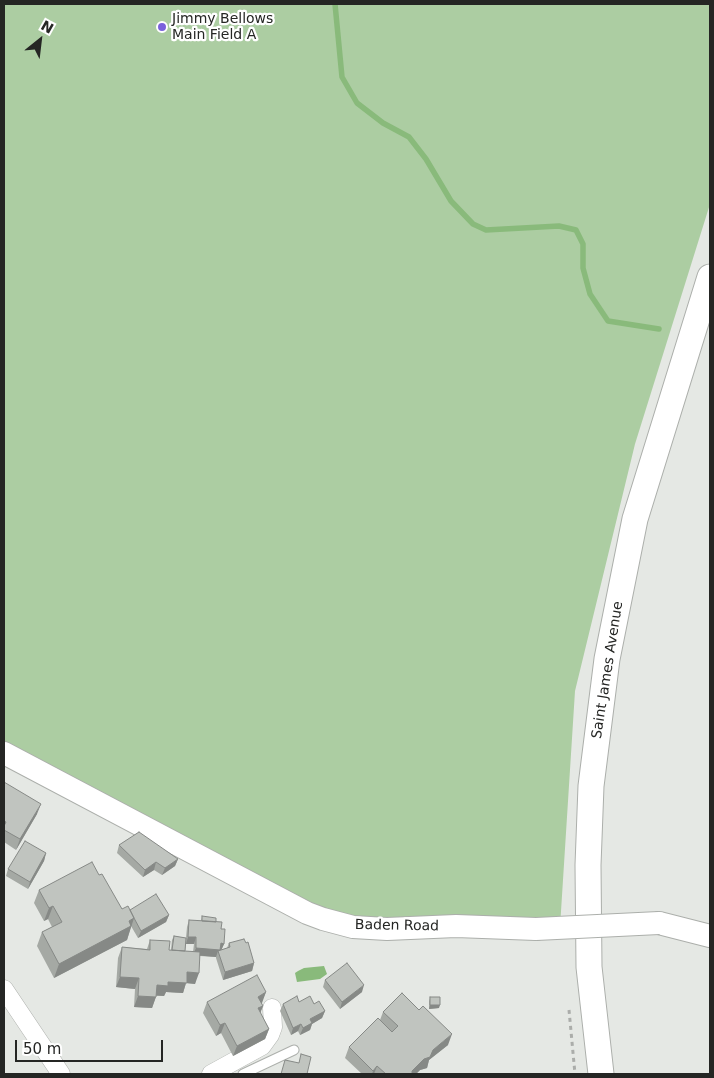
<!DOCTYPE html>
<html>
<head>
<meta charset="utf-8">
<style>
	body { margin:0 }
	#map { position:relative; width:714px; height:1078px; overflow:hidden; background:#e5e8e4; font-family:"DejaVu Sans",sans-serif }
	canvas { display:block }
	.frame { position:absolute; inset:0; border:5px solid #252624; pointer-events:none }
	.north { position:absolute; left:15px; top:15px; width:50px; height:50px; -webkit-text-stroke:4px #fff; paint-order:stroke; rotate:29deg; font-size:14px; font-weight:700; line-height:20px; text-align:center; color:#252624 }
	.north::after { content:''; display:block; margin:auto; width:18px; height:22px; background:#252624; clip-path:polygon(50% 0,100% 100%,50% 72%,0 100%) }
	.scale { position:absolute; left:15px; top:1040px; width:148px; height:22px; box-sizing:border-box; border:2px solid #252624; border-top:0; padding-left:6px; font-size:15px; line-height:18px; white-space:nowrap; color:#252624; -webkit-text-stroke:4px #fff; paint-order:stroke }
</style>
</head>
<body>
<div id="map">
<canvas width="714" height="1078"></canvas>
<div class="frame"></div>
<div class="north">N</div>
<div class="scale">50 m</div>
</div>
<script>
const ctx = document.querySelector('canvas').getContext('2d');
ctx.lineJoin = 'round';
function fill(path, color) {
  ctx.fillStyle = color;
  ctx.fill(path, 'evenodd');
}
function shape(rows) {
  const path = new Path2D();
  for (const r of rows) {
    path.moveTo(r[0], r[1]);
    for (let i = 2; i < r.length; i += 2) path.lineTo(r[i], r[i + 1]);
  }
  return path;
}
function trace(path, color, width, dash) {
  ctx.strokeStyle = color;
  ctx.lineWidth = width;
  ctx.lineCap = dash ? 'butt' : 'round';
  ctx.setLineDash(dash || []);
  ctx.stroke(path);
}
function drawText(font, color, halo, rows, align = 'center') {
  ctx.font = font + ' "DejaVu Sans",sans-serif';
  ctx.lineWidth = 4.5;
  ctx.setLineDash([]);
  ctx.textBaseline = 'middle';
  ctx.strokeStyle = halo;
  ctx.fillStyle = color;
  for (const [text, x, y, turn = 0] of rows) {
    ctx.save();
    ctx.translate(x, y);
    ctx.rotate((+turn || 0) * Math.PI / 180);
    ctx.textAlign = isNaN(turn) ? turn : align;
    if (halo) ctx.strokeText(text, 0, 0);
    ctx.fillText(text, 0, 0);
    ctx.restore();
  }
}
const green = shape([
	[4,4,710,4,710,204,635,444,575,691,560,927,356,925,4,749]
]);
const water = shape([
	[324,966,327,974,320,979,297,982,295,973,298,971,304,968]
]);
const stream = shape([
	[335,4,342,77,357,103,383,123,409,137,426,159,451,201,473,224,486,230,559,226,576,230,583,244,583,268,590,294,608,321,659,329]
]);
const path = shape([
	[569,1010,575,1074]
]);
const service = shape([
	[243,1074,294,1050]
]);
const minor = shape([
	[4,989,61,1074],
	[211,1074,262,1046,270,1035,273,1027,272,1008]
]);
const tertiary = shape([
	[4,753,307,913,323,919,353,927,387,929,456,926,536,929],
	[659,923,710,936]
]);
const secondary = shape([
	[601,1074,589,967,588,865,591,786,607,659,635,519,710,277]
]);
const tertiaryBridge = shape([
	[536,929,659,923]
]);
const wall = shape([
	[4,782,37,814,16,850,4,842],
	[119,845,178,859,175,866,162,875,154,870,143,877,117,853],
	[46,853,44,861,28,889,6,876,8,869],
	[99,875,122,909,169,915,166,922,138,938,131,926,127,940,54,978,37,946,42,932,52,927,48,919,44,921,34,903,39,890],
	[202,916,216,922,221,929,224,944,221,950,227,948,229,943,254,963,252,971,223,980,216,958,216,957,200,956,195,984,186,983,183,993,166,992,164,996,156,996,152,1008,134,1007,135,989,116,987,118,958,122,947,147,949,150,940,169,950,171,950,172,940,174,936,186,938,187,927,189,920,201,921],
	[186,944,194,944,193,952,185,951],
	[325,980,362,992,340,1009,323,987],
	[266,992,261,1003,263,1006,260,1013,269,1029,265,1039,233,1056,221,1033,216,1036,203,1013,207,1002],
	[430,997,439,1008,429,1009,429,1001],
	[299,1002,314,1004,325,1011,322,1018,312,1024,310,1030,300,1035,298,1031,291,1035,280,1011,283,1004],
	[383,1012,448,1045,429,1060,427,1068,420,1070,416,1074,362,1074,345,1058,349,1047,380,1020]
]);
const shadedWall = shape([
	[41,804,37,814,16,850,20,839],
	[46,853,44,861,28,889,30,882],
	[178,859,175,866,162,875,165,868],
	[156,862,154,870,143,877,145,870],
	[53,906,48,919,44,921,49,908],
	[169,915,166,922,138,938,141,931],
	[134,918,127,940,54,978,59,964],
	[188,937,196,937,194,944,186,944],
	[221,943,224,944,221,951,218,951,216,957,193,955,196,948],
	[254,963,252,971,223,980,225,972],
	[187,972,199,973,195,984,186,983,183,993,166,992,164,996,153,995,157,985],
	[120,977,139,978,135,989,116,987],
	[364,985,362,992,340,1009,342,1002],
	[266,992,262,1003,254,1007,258,997],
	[138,996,156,997,152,1008,134,1007],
	[430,1005,440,1005,439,1008,429,1009],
	[263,1006,259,1016,258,1008],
	[325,1011,322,1018,312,1024,310,1030,300,1035,303,1028,310,1019],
	[225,1023,221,1033,216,1036,220,1025],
	[301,1024,298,1031,291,1035,293,1028],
	[269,1029,265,1039,233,1056,237,1046],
	[452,1034,448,1045,429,1060,427,1068,420,1070,416,1074,411,1074,412,1071,433,1050],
	[377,1066,374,1074,372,1074,373,1071]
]);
const building = shape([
	[4,782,41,804,20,839,4,830,4,826,6,822,4,821,4,782],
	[139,832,178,859,165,868,156,862,145,870,119,845,139,832],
	[25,841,46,853,30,882,8,869,25,841],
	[92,862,99,875,102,874,122,909,128,906,134,918,129,921,131,926,59,964,42,932,62,922,53,906,49,908,39,890,92,862],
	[156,894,169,915,141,931,134,918,130,910,156,894],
	[202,916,216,918,216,922,202,921,202,916],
	[189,920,222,922,221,929,225,929,224,944,221,943,220,950,196,948,196,937,188,937,189,920],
	[174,936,186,938,185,951,172,950,174,936],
	[244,939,246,943,248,942,254,963,225,972,218,951,230,947,229,943,244,939],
	[150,940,170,941,169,950,200,952,199,973,187,972,187,983,168,982,168,986,157,985,156,997,138,996,139,978,120,977,122,947,150,950,150,940],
	[347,963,364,985,342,1002,325,980,347,963],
	[257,975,266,992,258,997,263,1006,258,1008,269,1029,237,1046,225,1023,220,1025,207,1002,257,975],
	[402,993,419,1010,423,1006,452,1034,433,1050,430,1057,424,1059,412,1071,412,1074,386,1074,377,1066,373,1071,349,1047,378,1018,392,1032,398,1026,383,1012,402,993],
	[297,996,299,1002,310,996,314,1004,319,1001,325,1011,310,1019,312,1023,303,1028,301,1024,293,1028,283,1004,297,996],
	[430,997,440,997,440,1005,430,1005,430,997],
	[301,1054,311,1057,307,1074,281,1074,285,1060,299,1063,301,1054]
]);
const markers = [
	[162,27,5,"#7a61dc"]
];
const poiNames = [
	["Jimmy Bellows",172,19],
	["Main Field A",172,35]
];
const streetNames = [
	["Saint James Avenue",608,670,-81],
	["Baden Road",397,926,1]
];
fill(green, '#accda2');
fill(water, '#89ba7b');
trace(stream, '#89ba7b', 5.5);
trace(service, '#acafab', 11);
trace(minor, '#acafab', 19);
trace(tertiary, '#acafab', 24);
trace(secondary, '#acafab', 27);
trace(path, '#abadaa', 3, [4, 4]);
trace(service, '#fff', 9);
trace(minor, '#fff', 18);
trace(tertiary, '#fff', 22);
trace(secondary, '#fff', 25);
trace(tertiaryBridge, '#acafab', 24, []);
trace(tertiaryBridge, '#fff', 22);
fill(wall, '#a5a9a4');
fill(shadedWall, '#868986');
fill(building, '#c0c4bf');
trace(building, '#868986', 1);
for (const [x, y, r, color] of markers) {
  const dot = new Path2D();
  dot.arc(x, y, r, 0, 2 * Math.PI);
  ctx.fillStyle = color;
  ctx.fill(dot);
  trace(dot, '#fff', 2);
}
drawText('14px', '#252624', '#fff', poiNames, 'left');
drawText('14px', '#252624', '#fff', streetNames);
</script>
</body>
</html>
